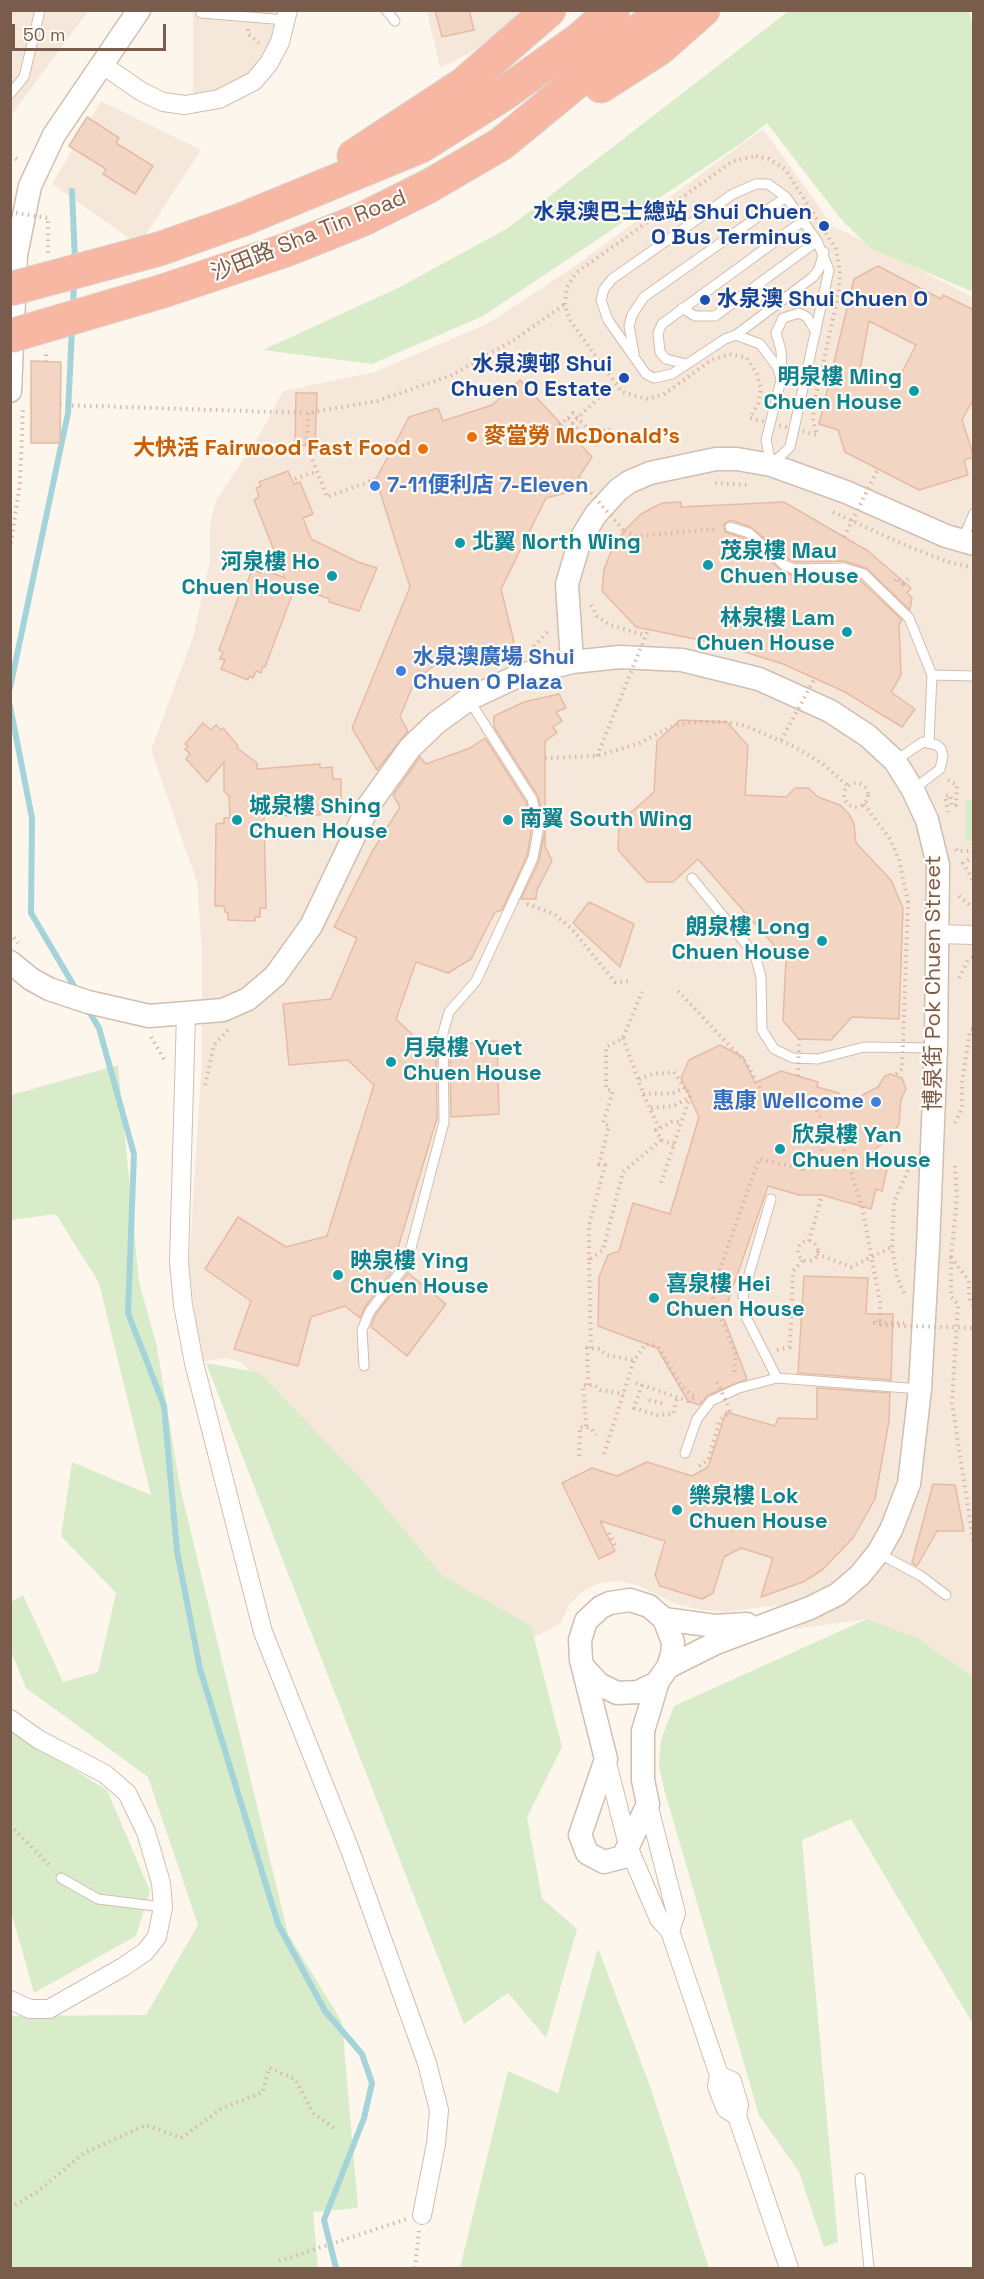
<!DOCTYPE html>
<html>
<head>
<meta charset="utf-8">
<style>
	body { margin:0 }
	#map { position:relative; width:984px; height:2279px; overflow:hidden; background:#fdf6ec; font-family:"Space Grotesk",sans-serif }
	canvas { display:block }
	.frame { position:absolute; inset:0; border:12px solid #7a5c4d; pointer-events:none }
	.scale { position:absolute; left:12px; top:24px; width:154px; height:27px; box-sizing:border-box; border:3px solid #7a5c4d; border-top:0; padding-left:8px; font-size:18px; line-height:21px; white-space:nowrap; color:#7a5c4d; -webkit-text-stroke:4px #fffaf3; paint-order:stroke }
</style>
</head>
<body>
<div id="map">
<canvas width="984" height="2279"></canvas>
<div class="frame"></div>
<div class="scale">50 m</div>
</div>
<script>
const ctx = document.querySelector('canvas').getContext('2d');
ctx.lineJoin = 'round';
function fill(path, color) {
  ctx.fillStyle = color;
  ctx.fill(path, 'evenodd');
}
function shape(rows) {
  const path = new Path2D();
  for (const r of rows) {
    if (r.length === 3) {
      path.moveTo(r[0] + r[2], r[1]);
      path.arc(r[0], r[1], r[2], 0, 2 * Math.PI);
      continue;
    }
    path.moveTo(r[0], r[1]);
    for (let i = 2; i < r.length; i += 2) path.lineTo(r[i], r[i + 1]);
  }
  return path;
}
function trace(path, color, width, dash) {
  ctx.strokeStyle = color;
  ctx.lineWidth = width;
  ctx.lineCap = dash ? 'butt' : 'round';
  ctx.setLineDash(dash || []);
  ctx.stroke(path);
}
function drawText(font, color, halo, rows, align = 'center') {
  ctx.font = font + ' "Space Grotesk","Noto Sans TC",sans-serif';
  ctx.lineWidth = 4.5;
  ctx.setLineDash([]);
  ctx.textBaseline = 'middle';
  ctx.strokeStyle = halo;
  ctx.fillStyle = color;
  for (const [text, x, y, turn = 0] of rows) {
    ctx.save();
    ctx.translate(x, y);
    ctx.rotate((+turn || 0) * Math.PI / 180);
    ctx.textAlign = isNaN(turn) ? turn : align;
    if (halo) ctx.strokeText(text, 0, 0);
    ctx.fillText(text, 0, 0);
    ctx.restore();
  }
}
const residential = shape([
	[11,11,88,11,11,116],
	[193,11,286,11,285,50,270,79,235,95,193,99],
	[427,11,532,11,499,38,440,68],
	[101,101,201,150,139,245,52,184],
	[763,129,833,226,973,297,973,1677,918,1638,867,1619,796,1629,776,1605,726,1612,701,1610,676,1604,637,1585,618,1581,599,1583,582,1592,569,1605,561,1623,525,1642,437,1591,243,1363,226,1358,201,1362,189,1265,202,1059,202,952,197,882,151,750,193,637,210,561,210,525,216,501,260,434,283,391,375,372,487,324,572,268]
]);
const green = shape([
	[790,10,969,11,974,31,973,292,870,248,840,218,767,123,743,142,483,316,372,364,263,350,400,287,508,228],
	[965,800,973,800,973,841,965,841],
	[118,1065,139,1282,157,1347,180,1487,288,1934,342,2022,358,2208,313,2212,318,2268,11,2268,10,2016,146,2015,198,1925,148,1777,26,1688,11,1651,11,1602,23,1595,63,1682,98,1672,116,1593,61,1536,72,1462,151,1495,99,1283,56,1214,11,1220,11,1095],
	[206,1363,260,1373,362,1480,443,1576,531,1626,562,1747,527,1817,542,1898,577,1929,546,2038,508,1993,464,2024],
	[867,1619,918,1638,973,1677,973,2024,851,1819,802,1840,838,2242,824,2247,799,2172,759,2115,664,1789,659,1765,661,1740,674,1706],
	[10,1731,107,1790,150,1891,136,1936,34,1993,11,1911],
	[598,1948,650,2086,709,2268,460,2268,508,2071,558,2093]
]);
const stream = shape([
	[72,191,75,261],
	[73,306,74,283],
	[10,688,68,413,72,328],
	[10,706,32,818,31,913,77,991],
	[87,1008,99,1028,134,1154,128,1313,164,1406,177,1551,200,1669,278,1924,325,2011,362,2054,372,2083,364,2118,324,2220,336,2268]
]);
const building = shape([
	[435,10,469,10,474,30,442,37,435,10],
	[87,117,119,138,116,143,153,166,135,194,103,174,106,169,69,146,87,117],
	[878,266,941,299,943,295,974,310,974,398,962,420,974,457,964,460,968,475,919,490,845,452,838,430,819,424,854,279,878,266],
	[869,321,916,345,897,382,878,385,859,375,869,321],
	[31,361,61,362,60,443,31,443,31,361],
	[520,380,592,457,569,492,546,498,501,589,514,642,503,655,485,662,447,656,415,680,400,717,408,731,377,770,352,728,410,587,376,479,409,417,438,408,443,421,492,405,520,380],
	[296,393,317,393,315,446,295,445,296,393],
	[288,471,294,484,300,482,313,514,303,518,311,539,358,562,377,568,359,611,329,602,330,599,295,587,265,667,263,666,261,673,256,671,253,678,249,676,248,680,221,669,225,660,220,659,223,652,219,650,244,582,247,583,252,570,261,573,262,569,285,578,254,500,259,497,256,488,261,486,259,482,288,471],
	[681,502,681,507,784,502,868,551,911,588,907,593,912,597,910,610,866,568,844,561,795,562,788,559,751,527,731,520,724,524,725,532,746,539,782,571,794,576,843,575,860,580,902,620,899,624,901,675,891,692,915,709,902,727,845,692,783,664,719,644,636,627,602,591,604,569,612,549,624,531,641,514,662,503,681,502],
	[559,694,566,708,556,712,562,721,553,727,557,733,545,741,545,823,538,796,494,727,494,716,524,702,559,694],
	[680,720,727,722,748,746,745,795,786,797,795,788,808,788,818,797,840,805,849,814,854,824,856,843,891,880,903,908,899,1019,852,1017,831,1040,799,1039,783,1021,786,959,698,859,673,882,647,882,618,850,619,823,654,792,657,741,680,720],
	[203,723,211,730,216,725,221,730,223,728,238,746,237,748,257,763,257,769,320,764,320,768,332,767,333,779,341,779,341,800,326,805,326,811,320,811,320,815,264,816,266,908,260,908,260,917,255,917,255,921,228,920,228,913,225,912,224,906,215,906,216,824,224,823,224,818,230,818,229,796,224,791,224,762,207,782,186,759,190,754,185,749,188,746,185,744,203,723],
	[485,738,526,802,532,826,527,856,502,910,495,912,471,959,448,973,416,962,396,1019,425,1047,436,1046,437,1118,394,1261,397,1264,365,1307,360,1318,345,1306,311,1317,298,1366,234,1349,251,1301,205,1269,238,1217,286,1247,327,1236,374,1085,348,1060,289,1065,283,1004,331,999,357,938,334,927,372,852,400,807,393,795,420,757,426,764,470,748,485,738],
	[545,830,545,846,552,861,537,890,536,899,521,899,539,861,545,830],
	[589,902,634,924,620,967,573,923,589,902],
	[497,1041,499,1114,451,1117,450,1045,497,1041],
	[720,1045,743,1057,755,1083,781,1071,818,1082,817,1087,839,1093,845,1104,878,1087,884,1077,890,1074,902,1078,906,1089,901,1100,899,1124,892,1135,864,1159,888,1165,882,1191,876,1189,871,1209,822,1195,799,1195,768,1186,723,1316,747,1379,708,1395,699,1405,688,1401,657,1348,598,1326,599,1277,608,1255,619,1251,633,1203,670,1214,699,1117,681,1078,689,1060,720,1045],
	[408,1273,446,1304,407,1356,371,1327,376,1314,408,1273],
	[804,1276,868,1278,866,1314,893,1314,891,1380,798,1373,804,1276],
	[817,1388,890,1393,889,1421,875,1499,853,1538,822,1570,803,1582,761,1597,773,1558,741,1548,724,1557,713,1593,702,1599,660,1586,655,1575,665,1541,600,1521,615,1551,599,1559,562,1483,592,1468,617,1476,647,1462,692,1476,708,1467,726,1412,775,1426,778,1418,817,1419,817,1388],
	[933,1484,955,1485,964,1531,937,1531,917,1566,912,1563,933,1484]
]);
const path = shape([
	[248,29,248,34,259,43],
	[10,156,21,161],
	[756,156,769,159,785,169,836,249,840,271,839,292,814,404,813,421,817,435,750,418,758,404,761,389,757,374,747,358,729,354,710,361,664,394,648,399,622,392,569,319,565,304,567,287,576,273,733,161,756,156],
	[60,405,308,413,377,401,450,376,514,340,565,304],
	[308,413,307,446,327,497,376,479],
	[563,432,614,383],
	[590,442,608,428,616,437],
	[295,479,317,471],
	[715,483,749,485],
	[833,512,907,546,949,562,974,568],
	[624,531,636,536,717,529],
	[10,549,20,483,23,407],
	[895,581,897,578,903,584,901,587],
	[903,584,908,579],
	[591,605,597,616,610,625,644,635],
	[530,651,549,630],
	[545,758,597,756,640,743,673,726,691,722,728,722,746,726,795,747,823,764,848,786],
	[948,780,957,785,956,805,952,806,950,795,945,796,948,812],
	[856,795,12],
	[864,804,890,839,899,859,908,902],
	[956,849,957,851,974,851],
	[974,857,963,863,974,882],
	[959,896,974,909],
	[527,904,554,914,571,928,615,982,632,981],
	[10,933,18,943],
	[959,978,968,960,974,957],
	[678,991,747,1064,762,1092,814,1105,827,1133,817,1164,803,1169,759,1159,711,1294,736,1354,734,1373,731,1375],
	[151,1037,164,1059],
	[623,1038,644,1096,659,1128],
	[639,1079,653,1074,674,1072,685,1089],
	[205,1085,214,1045,228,1030],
	[643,1094,673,1093,686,1087,690,1097,660,1186],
	[651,1108,674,1106,690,1097],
	[955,1123,962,1108,962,1083,970,1030,974,1029],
	[827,1133,843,1147,862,1207],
	[674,1145,661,1140,656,1130,672,1122,682,1122],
	[955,1166,957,1198,951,1257,951,1297,958,1304,952,1403,974,1546],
	[808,1251,10],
	[809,1241,822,1195],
	[817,1254,851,1267,892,1247],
	[951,1257,969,1281,969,1297,974,1309],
	[589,1260,589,1226,605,1165,599,1164,609,1126,603,1123,613,1091,606,1089,606,1047,623,1038,642,992],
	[904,1293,897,1277,892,1247,894,1202,909,1168],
	[873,1323,904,1323],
	[591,1348,589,1260,603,1250,623,1172,661,1140],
	[777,1350,790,1347,793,1271,803,1260],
	[636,1383,688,1401,694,1398],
	[588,1385,587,1348,600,1349,606,1355,634,1360,646,1344,658,1346,682,1387,696,1398],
	[642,1385,634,1408,657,1415,673,1414,677,1398],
	[649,1400,665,1404],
	[586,1426,583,1385,595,1385,600,1390,624,1394],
	[604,1454,634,1360],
	[579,1456,580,1427,591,1428,596,1435],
	[699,1466,708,1460,720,1420,730,1412,729,1408],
	[609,1533,616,1548],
	[10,1825,52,1868],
	[10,2208,37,2192,84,2153,146,2125,181,2138,221,2109,263,2092,269,2068,295,2079,313,2113,337,2130],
	[279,2261,407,2219],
	[415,2268,419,2231]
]);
const service = shape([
	[386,10,395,21],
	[201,13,286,20],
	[10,94,24,77,40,10],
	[756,184,768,184,786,197,817,241,829,270,790,447,771,465,766,440,781,380,778,368,760,344,736,335,725,339,672,374,654,378,646,374,608,320,601,300,604,289,612,279,733,194,756,184],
	[682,308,695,316,715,316,817,241],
	[736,335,813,277,819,269,824,252],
	[634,353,629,326,632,315,644,297,786,197],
	[686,364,666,359,660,352,658,333,662,324,803,221],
	[782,374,781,350,776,333,783,318,799,313,807,317,816,332],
	[730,527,749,533,784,565,794,569,844,568,864,574,909,618,932,675,929,742],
	[962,541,974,513],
	[932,675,974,676],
	[895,761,923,742,937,745,941,749,943,756,940,769,914,789],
	[692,878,755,955,761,977,762,1030,774,1049,793,1058,818,1059,864,1047,936,1048],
	[771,1199,743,1295,747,1319,777,1378],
	[364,1366,362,1330,370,1311,407,1263,444,1122,443,1033,449,1012,476,981,533,858,539,826,532,799,469,700],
	[685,1453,697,1419,711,1401,739,1388,777,1378,920,1389],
	[878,1553,921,1576,946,1595],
	[61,1878,98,1899,163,1907],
	[860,2178,869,2268]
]);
const minor = shape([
	[103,65,142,92,163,102,185,105,219,99,254,81,269,63,280,42,288,10],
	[938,934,974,935],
	[186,1014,179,1262,183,1305,194,1363,263,1632,350,1850,427,2063,439,2110,436,2144,422,2215],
	[10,1719,38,1739,105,1774,127,1793,146,1832,161,1883,163,1907,157,1937,145,1952,123,1967,49,2009,30,2009,10,2000],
	[606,1759,629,1849,659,1919,670,1931,719,2075,717,2086,721,2097,726,2109,737,2116],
	[648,1804,676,1913,670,1931],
	[719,2075,732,2081,739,2105,737,2116,789,2268]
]);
const tertiary = shape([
	[10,391,16,255,30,186,54,135,139,10],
	[572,662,567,584,580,540,596,514,618,490,629,482,650,473,716,459,737,459,771,465,846,492,946,536,974,544],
	[10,962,31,979,49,989,88,1002,149,1016,223,1010,248,999,275,976,311,926,369,805,410,748,436,723,469,699,518,676,572,662,620,657,682,660,759,679,830,711,868,736,895,761,913,790,927,820,938,865,936,1048,928,1247,920,1389,909,1484,891,1530,878,1553,860,1575,838,1594,810,1608,716,1643,668,1667],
	[630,1600,649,1606,664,1619,673,1642,672,1655,668,1667,658,1681,643,1731,643,1780,648,1804,623,1857,604,1862,587,1853,580,1835,606,1759,581,1660,580,1640,586,1621,601,1607,610,1603,630,1600],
	[664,1619,715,1626,747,1624],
	[585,1669,599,1684,617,1693,638,1692,657,1683]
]);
const motorway = shape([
	[601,86,660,48,703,10],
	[354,156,464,84,549,10],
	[159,249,241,220,421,146,502,95,580,39,613,10],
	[163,291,286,250,361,220,429,186,501,144,664,10]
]);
const pathBridge = shape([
	[10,212,48,218,48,253],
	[46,362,46,350],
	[568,418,573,413,592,433,578,446],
	[559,425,568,418,590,442],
	[579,479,624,531],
	[844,537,878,469],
	[781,740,815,678],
	[597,756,648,630],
	[896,1074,902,1069,908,902],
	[798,1076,799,1039],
	[862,1207,880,1302,880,1325,974,1328],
	[875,1321,875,1323],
	[717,1382,729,1408]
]);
const motorwayBridge = shape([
	[10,289,159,249],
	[10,336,163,291]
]);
const markers = [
	[824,226,6,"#1a4fb4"],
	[705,300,6,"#1a4fb4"],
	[624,378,6,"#1a4fb4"],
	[914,391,6,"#0f9aa8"],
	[472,437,6,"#e8710a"],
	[423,449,6,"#e8710a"],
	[375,486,6,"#3f7fe0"],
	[460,543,6,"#0f9aa8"],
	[708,565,6,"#0f9aa8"],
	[332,576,6,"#0f9aa8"],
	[847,632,6,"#0f9aa8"],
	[401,671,6,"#3f7fe0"],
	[237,820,6,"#0f9aa8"],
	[508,820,6,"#0f9aa8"],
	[822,941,6,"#0f9aa8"],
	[391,1062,6,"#0f9aa8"],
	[876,1102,6,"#3f7fe0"],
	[780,1149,6,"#0f9aa8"],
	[338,1275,6,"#0f9aa8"],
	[654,1298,6,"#0f9aa8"],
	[677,1510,6,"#0f9aa8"]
];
const transitNames = [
	["水泉澳巴士總站 Shui Chuen",812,213],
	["O Bus Terminus",812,238],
	["水泉澳 Shui Chuen O",717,300,"left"],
	["水泉澳邨 Shui",612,365],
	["Chuen O Estate",612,390]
];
const streetNames = [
	["沙田路 Sha Tin Road",309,236,-22],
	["博泉街 Pok Chuen Street",934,983,-90]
];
const cultureNames = [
	["明泉樓 Ming",902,378,"right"],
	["Chuen House",902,403,"right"],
	["北翼 North Wing",472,543],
	["茂泉樓 Mau",720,552],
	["Chuen House",720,577],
	["河泉樓 Ho",320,563,"right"],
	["Chuen House",320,588,"right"],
	["林泉樓 Lam",835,619,"right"],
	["Chuen House",835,644,"right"],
	["城泉樓 Shing",249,807],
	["Chuen House",249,832],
	["南翼 South Wing",520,820],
	["朗泉樓 Long",810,928,"right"],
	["Chuen House",810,953,"right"],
	["月泉樓 Yuet",403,1049],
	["Chuen House",403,1074],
	["欣泉樓 Yan",792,1136],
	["Chuen House",792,1161],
	["映泉樓 Ying",350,1262],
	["Chuen House",350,1287],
	["喜泉樓 Hei",666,1285],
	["Chuen House",666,1310],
	["樂泉樓 Lok",689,1497],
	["Chuen House",689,1522]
];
const foodNames = [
	["麥當勞 McDonald's",484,437],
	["大快活 Fairwood Fast Food",411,449,"right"]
];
const shopNames = [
	["7-11便利店 7-Eleven",387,486],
	["水泉澳廣場 Shui",413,658],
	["Chuen O Plaza",413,683],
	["惠康 Wellcome",864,1102,"right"]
];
fill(residential, '#f5e8da');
fill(green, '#d8ecc9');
trace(stream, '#a5d3da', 6);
fill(building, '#f3d5c3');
trace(building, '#e6bba3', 1.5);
trace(service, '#d1beb0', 11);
trace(minor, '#d1beb0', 20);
trace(tertiary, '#d1beb0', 25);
trace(motorway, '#dad1cd', 35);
trace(path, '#d9b8a5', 4, [1.5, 4.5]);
trace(service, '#fff', 9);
trace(minor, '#fff', 18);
trace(tertiary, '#fff', 22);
trace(motorway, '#f7b7a3', 33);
trace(motorwayBridge, '#dad1cd', 35, []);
trace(pathBridge, '#d9b8a5', 4, [1.5, 4.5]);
trace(motorwayBridge, '#f7b7a3', 33);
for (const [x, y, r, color] of markers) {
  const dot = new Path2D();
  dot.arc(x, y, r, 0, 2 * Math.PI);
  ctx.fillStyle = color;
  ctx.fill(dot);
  trace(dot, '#fffaf3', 2);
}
drawText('bold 22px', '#164399', '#fffaf3', transitNames, 'right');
drawText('22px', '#7a5c4d', '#fffaf3', streetNames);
drawText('bold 22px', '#0d838f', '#fffaf3', cultureNames, 'left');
drawText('bold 22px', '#c56008', '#fffaf3', foodNames, 'left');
drawText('bold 22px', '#366cbe', '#fffaf3', shopNames, 'left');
</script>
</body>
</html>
